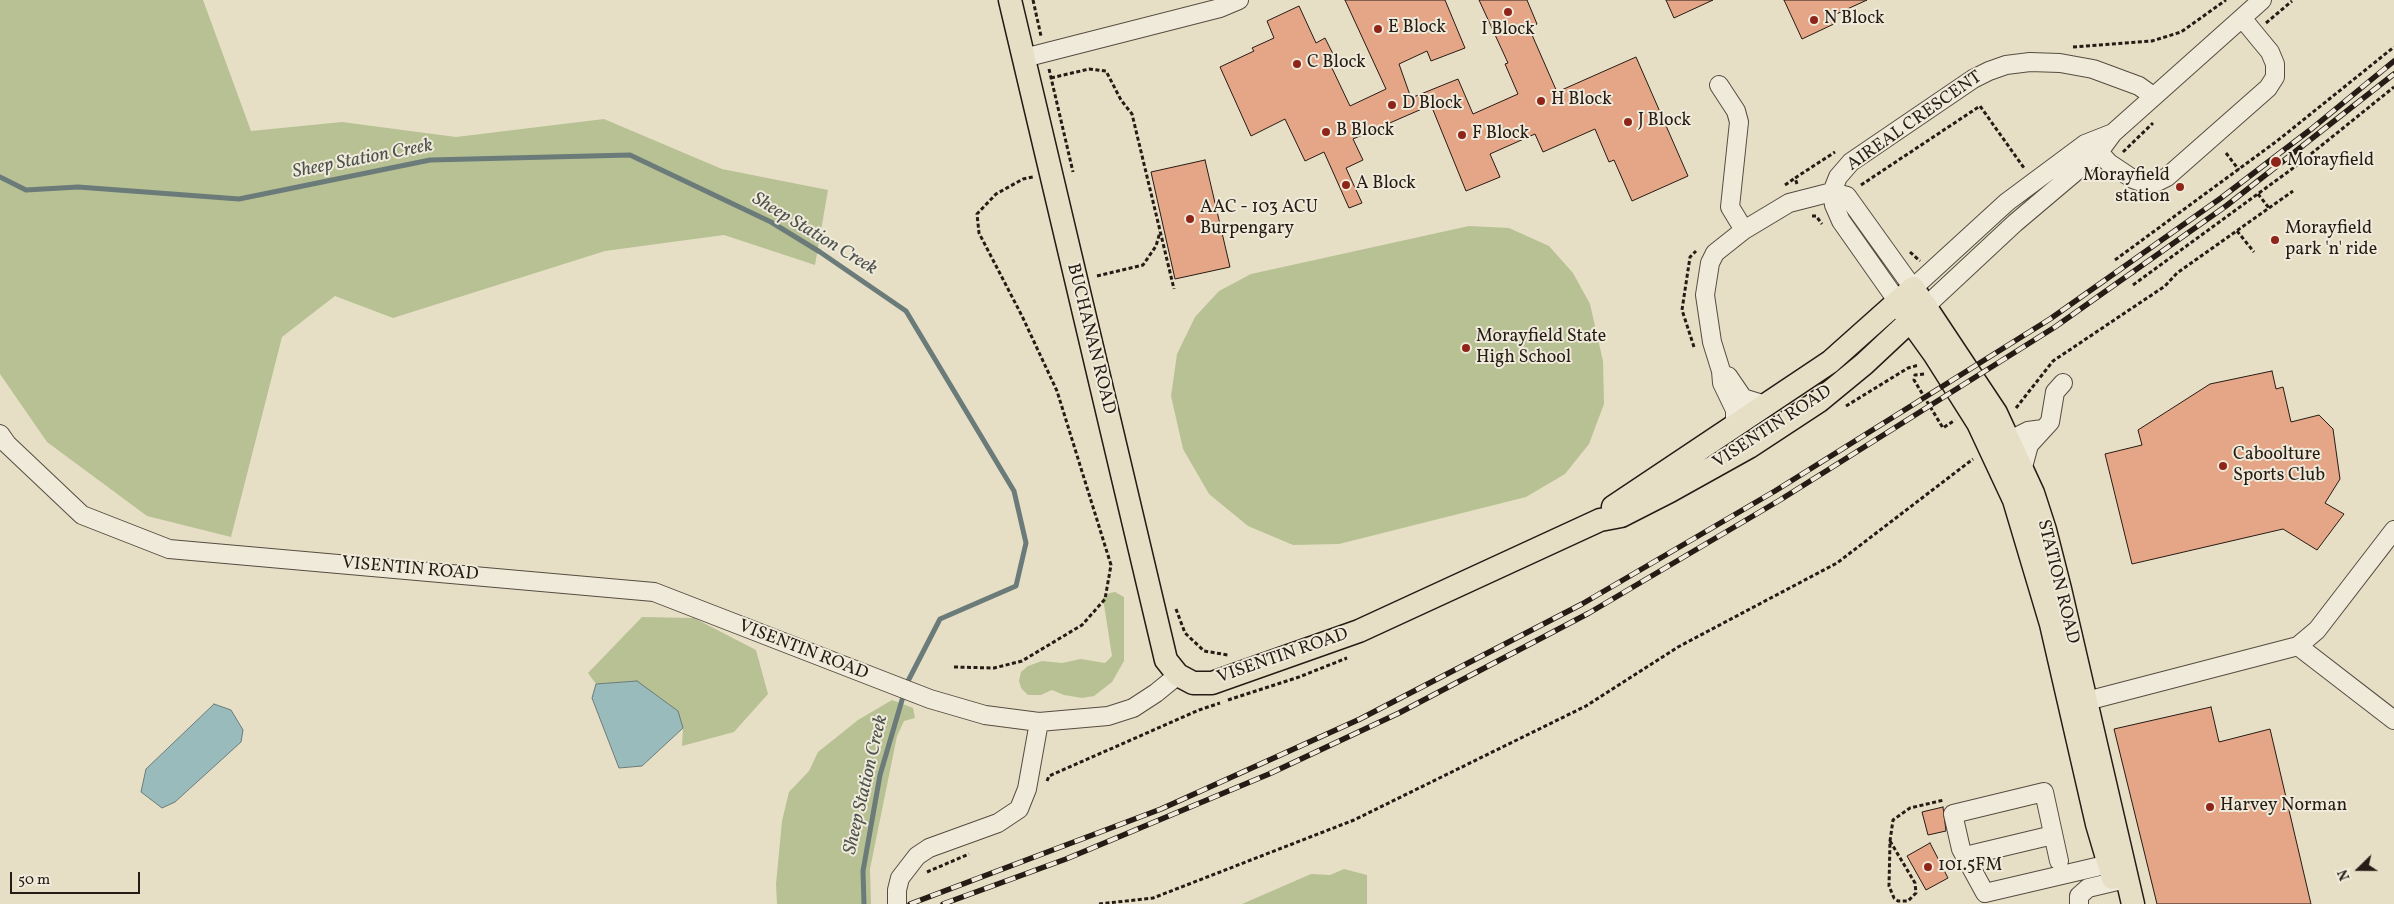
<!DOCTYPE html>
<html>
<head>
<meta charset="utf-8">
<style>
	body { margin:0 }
	#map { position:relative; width:2394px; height:904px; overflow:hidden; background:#e7dfc5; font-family:Vollkorn,serif }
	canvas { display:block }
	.north { position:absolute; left:2334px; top:844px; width:50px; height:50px; -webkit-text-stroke:4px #efead9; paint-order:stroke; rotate:248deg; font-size:14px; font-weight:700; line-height:20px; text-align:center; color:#261b15 }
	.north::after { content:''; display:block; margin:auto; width:18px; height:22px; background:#261b15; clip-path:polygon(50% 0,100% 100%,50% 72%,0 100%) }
	.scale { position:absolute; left:10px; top:872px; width:130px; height:22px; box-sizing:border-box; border:2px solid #261b15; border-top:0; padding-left:6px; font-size:15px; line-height:18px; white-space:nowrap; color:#261b15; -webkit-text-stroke:4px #efead9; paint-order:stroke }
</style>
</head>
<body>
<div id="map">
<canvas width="2394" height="904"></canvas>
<div class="north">N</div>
<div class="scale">50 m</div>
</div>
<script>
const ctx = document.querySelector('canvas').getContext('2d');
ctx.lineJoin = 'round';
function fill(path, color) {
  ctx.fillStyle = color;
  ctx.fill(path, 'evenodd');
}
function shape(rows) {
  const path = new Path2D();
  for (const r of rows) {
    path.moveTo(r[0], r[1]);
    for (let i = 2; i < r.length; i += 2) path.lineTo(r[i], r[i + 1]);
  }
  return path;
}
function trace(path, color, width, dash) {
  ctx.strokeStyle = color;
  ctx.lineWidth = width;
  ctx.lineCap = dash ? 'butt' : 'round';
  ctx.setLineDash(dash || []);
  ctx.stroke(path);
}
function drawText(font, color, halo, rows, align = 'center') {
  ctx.font = font + ' Vollkorn,serif';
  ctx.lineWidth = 4;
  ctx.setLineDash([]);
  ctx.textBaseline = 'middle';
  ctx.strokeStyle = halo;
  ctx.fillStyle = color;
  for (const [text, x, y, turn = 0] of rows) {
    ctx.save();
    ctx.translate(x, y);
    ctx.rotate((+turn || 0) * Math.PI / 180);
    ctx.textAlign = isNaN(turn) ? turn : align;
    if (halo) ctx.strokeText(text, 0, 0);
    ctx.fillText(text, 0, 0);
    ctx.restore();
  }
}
const green = shape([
	[0,0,203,0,251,131,342,122,456,137,604,119,722,169,828,190,815,265,724,235,605,251,393,318,335,296,282,337,231,537,147,516,47,442,0,374],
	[1469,226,1509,228,1549,246,1573,273,1590,304,1603,361,1604,404,1589,444,1565,474,1526,497,1339,544,1293,545,1248,526,1209,494,1183,449,1171,396,1177,354,1195,317,1219,291,1251,274],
	[1115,592,1124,597,1124,661,1112,682,1094,696,1082,698,1064,695,1052,690,1041,695,1028,695,1021,688,1019,681,1021,672,1028,666,1042,661,1062,663,1081,659,1105,663,1112,656,1103,598,1110,593],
	[642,617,694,618,756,650,768,694,734,732,682,746,683,728,637,681,596,684,588,673],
	[892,700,913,708,915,718,904,721,897,736,870,869,871,904,777,904,776,884,782,821,789,792,809,771,818,752,858,720],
	[1344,869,1367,875,1367,904,1242,904,1311,874,1330,875]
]);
const water = shape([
	[637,681,678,711,683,728,642,766,619,768,592,698,596,684,637,681],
	[214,704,231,710,243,730,241,742,175,802,162,808,141,792,146,769,214,704]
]);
const stream = shape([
	[0,177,26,190,78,187,239,199,430,160,630,155,771,222,820,252,906,311,1014,491,1026,543,1016,586,940,619,907,683,880,775,863,871,864,904]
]);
const building = shape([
	[1345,0,1445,0,1465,48,1431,61,1427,51,1399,64,1411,98,1458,79,1473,114,1518,94,1505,64,1508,63,1479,0,1527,0,1537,24,1529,28,1557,92,1636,57,1688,176,1632,201,1614,160,1609,162,1595,129,1543,152,1535,134,1490,154,1500,177,1466,191,1431,105,1353,139,1363,160,1346,168,1362,203,1349,208,1324,152,1305,161,1285,119,1251,136,1220,67,1254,51,1252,48,1274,38,1267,21,1299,6,1316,43,1325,38,1337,62,1331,66,1350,106,1386,89,1345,0],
	[1666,0,1713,0,1674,18,1666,0],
	[1784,0,1867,0,1832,16,1836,23,1802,39,1784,0],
	[1205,160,1230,267,1175,279,1151,172,1205,160],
	[2272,371,2276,389,2283,387,2291,422,2319,415,2333,429,2340,479,2325,503,2344,514,2317,550,2283,529,2132,564,2105,454,2142,445,2138,430,2210,384,2272,371],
	[2211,707,2219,742,2270,729,2311,904,2157,904,2114,729,2211,707],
	[1943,807,1946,831,1928,835,1922,812,1943,807],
	[1930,843,1948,878,1926,890,1907,856,1930,843]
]);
const path = shape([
	[1033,0,1041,36],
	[2266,23,2292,1],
	[2073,47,2152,41,2181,32,2226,0],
	[1049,69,1073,172],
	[1051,78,1089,69,1106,71,1121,100,1132,114,1174,289],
	[2123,152,2153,123],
	[2226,153,2239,170],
	[1797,184,1795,178,1835,152],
	[1785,185,1795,178],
	[1861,185,1980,106,2024,168],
	[2258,194,2269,208],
	[1812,216,1816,216,1822,224],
	[2237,231,2254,252],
	[1910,252,1920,261],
	[2115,260,2277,141,2394,47],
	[1097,276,1143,265,1156,246,1160,232],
	[2133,285,2296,166,2394,87],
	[1694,347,1682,310,1690,257,1696,251],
	[1924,374,1915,375,1914,380,1943,428,1955,420],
	[1846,406,1908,368,1919,365],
	[2016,408,2053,361,2165,286,2177,273,2293,191],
	[1176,609,1185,633,1204,651,1228,655],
	[954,667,994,668,1022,661,1082,625,1105,599,1111,565,1057,391,1022,316,979,233,977,214,996,194,1023,179,1033,177],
	[1228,700,1299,677,1347,658],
	[1047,781,1049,776,1199,710,1220,703],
	[1890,841,1915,883,1916,893,1908,901,1898,901,1894,898,1889,886,1890,841,1893,820,1910,808,1944,800],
	[927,872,969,854],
	[1099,904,1153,898,1354,820,1586,706,1678,647,1837,563,1973,459]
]);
const minor = shape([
	[1024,58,1220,8,1239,0],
	[1719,85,1736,111,1739,122,1730,207,1744,230,1715,253,1710,263,1705,295,1712,342,1721,371,1722,383,1735,410,1735,425],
	[2095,141,2099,152,2109,163,2133,179,2144,183,2157,182,2167,177,2268,88,2275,77,2275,64,2270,52,2242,18],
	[1744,230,1789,203,1832,192,1847,196,1913,288,2007,202,2085,144,2113,133],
	[1898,302,1841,221,1834,205,1832,192,1838,177,1851,162,1973,79,1989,71,2006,65,2030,62,2060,63,2093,69,2139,86,2153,96],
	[1926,306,2015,223,2099,152,2113,133,2262,0],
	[1728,376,1743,398,1766,405],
	[0,434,7,444,82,515,169,549,654,592,930,699,985,715,1039,722,1108,716,1133,708,1156,693,1178,675],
	[2005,454,2010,440,2028,431,2043,429],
	[2023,467,2029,445,2050,422,2055,392,2063,383],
	[2298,646,2394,720],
	[2075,704,2298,646,2317,630,2394,530],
	[1965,856,2053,835],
	[2059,861,2044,792,1953,814,1961,849,1985,893,2109,864],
	[897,904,897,890,900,878,917,856,929,848,998,823,1019,809,1027,789,1039,722],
	[2079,904,2079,896,2088,888,2126,879]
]);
const major = shape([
	[1010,0,1166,660,1178,675,1193,683,1212,683,1359,631,1600,520,1621,516,1670,491,1749,447,1819,401,1864,364,1926,306],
	[1902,309,1935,355,1978,423,2014,500,2051,624,2097,824,2113,878],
	[1613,507,1830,362,1913,288,1996,413,2033,493,2045,530,2060,589,2133,904]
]);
const rail = shape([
	[910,904,1161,809,1360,719,1582,604,1775,491,2050,319,2221,198,2310,130,2394,61],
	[943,904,1066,859,1269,774,1399,713,1589,613,1780,500,2055,327,2226,206,2394,74]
]);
const markers = [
	[1508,12,5,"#8f2418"],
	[1814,20,5,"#8f2418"],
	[1378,29,5,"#8f2418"],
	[1297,64,5,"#8f2418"],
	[1541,101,5,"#8f2418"],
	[1392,105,5,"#8f2418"],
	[1628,122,5,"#8f2418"],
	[1326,132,5,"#8f2418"],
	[1462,135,5,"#8f2418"],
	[2276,162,6,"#8f2418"],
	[1346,185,5,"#8f2418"],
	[2180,187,5,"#8f2418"],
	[1190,219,5,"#8f2418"],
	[2275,240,5,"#8f2418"],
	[1466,348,5,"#8f2418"],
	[2223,466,5,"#8f2418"],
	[2210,807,5,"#8f2418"],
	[1928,867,5,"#8f2418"]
];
const poiNames = [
	["N Block",1824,20],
	["E Block",1388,29],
	["I Block",1508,31,"center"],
	["C Block",1307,64],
	["H Block",1551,101],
	["D Block",1402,105],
	["J Block",1638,122],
	["B Block",1336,132],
	["F Block",1472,135],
	["Morayfield",2287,162],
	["Morayfield",2170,177,"right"],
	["station",2170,198,"right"],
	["A Block",1356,185],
	["AAC - 103 ACU",1200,209],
	["Burpengary",1200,230],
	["Morayfield",2285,230],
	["park 'n' ride",2285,251],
	["Morayfield State",1476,338],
	["High School",1476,359],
	["Caboolture",2233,456],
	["Sports Club",2233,477],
	["Harvey Norman",2220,807],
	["101.5FM",1938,867]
];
const streetNames = [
	["AIREAL CRESCENT",1915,122,-35],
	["BUCHANAN ROAD",1090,339,76],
	["VISENTIN ROAD",1773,428,-33],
	["VISENTIN ROAD",410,570,5],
	["STATION ROAD",2057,582,76],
	["VISENTIN ROAD",803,651,21],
	["VISENTIN ROAD",1283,657,-19]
];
const waterNames = [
	["Sheep Station Creek",363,160,-11],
	["Sheep Station Creek",814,235,31],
	["Sheep Station Creek",867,785,-77]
];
fill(green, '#b7c194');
fill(water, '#99bbbc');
trace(water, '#6b7b79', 1);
trace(stream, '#6b7b79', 5);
fill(building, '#e4a687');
trace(building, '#261b15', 1);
trace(minor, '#564c41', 20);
trace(major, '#261b15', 25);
trace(path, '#261b15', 3, [4, 2.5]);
trace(minor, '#efead9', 18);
trace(major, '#e7dfc5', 22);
trace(rail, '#261b15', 5.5);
trace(rail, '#efead9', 4, [11]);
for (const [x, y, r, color] of markers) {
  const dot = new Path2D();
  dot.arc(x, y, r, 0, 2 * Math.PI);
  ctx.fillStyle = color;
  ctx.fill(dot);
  trace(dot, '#efead9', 2);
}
drawText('18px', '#261b15', '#efead9', poiNames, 'left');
drawText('18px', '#261b15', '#efead9', streetNames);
drawText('italic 19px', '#4e534f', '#efead9', waterNames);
</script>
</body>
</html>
